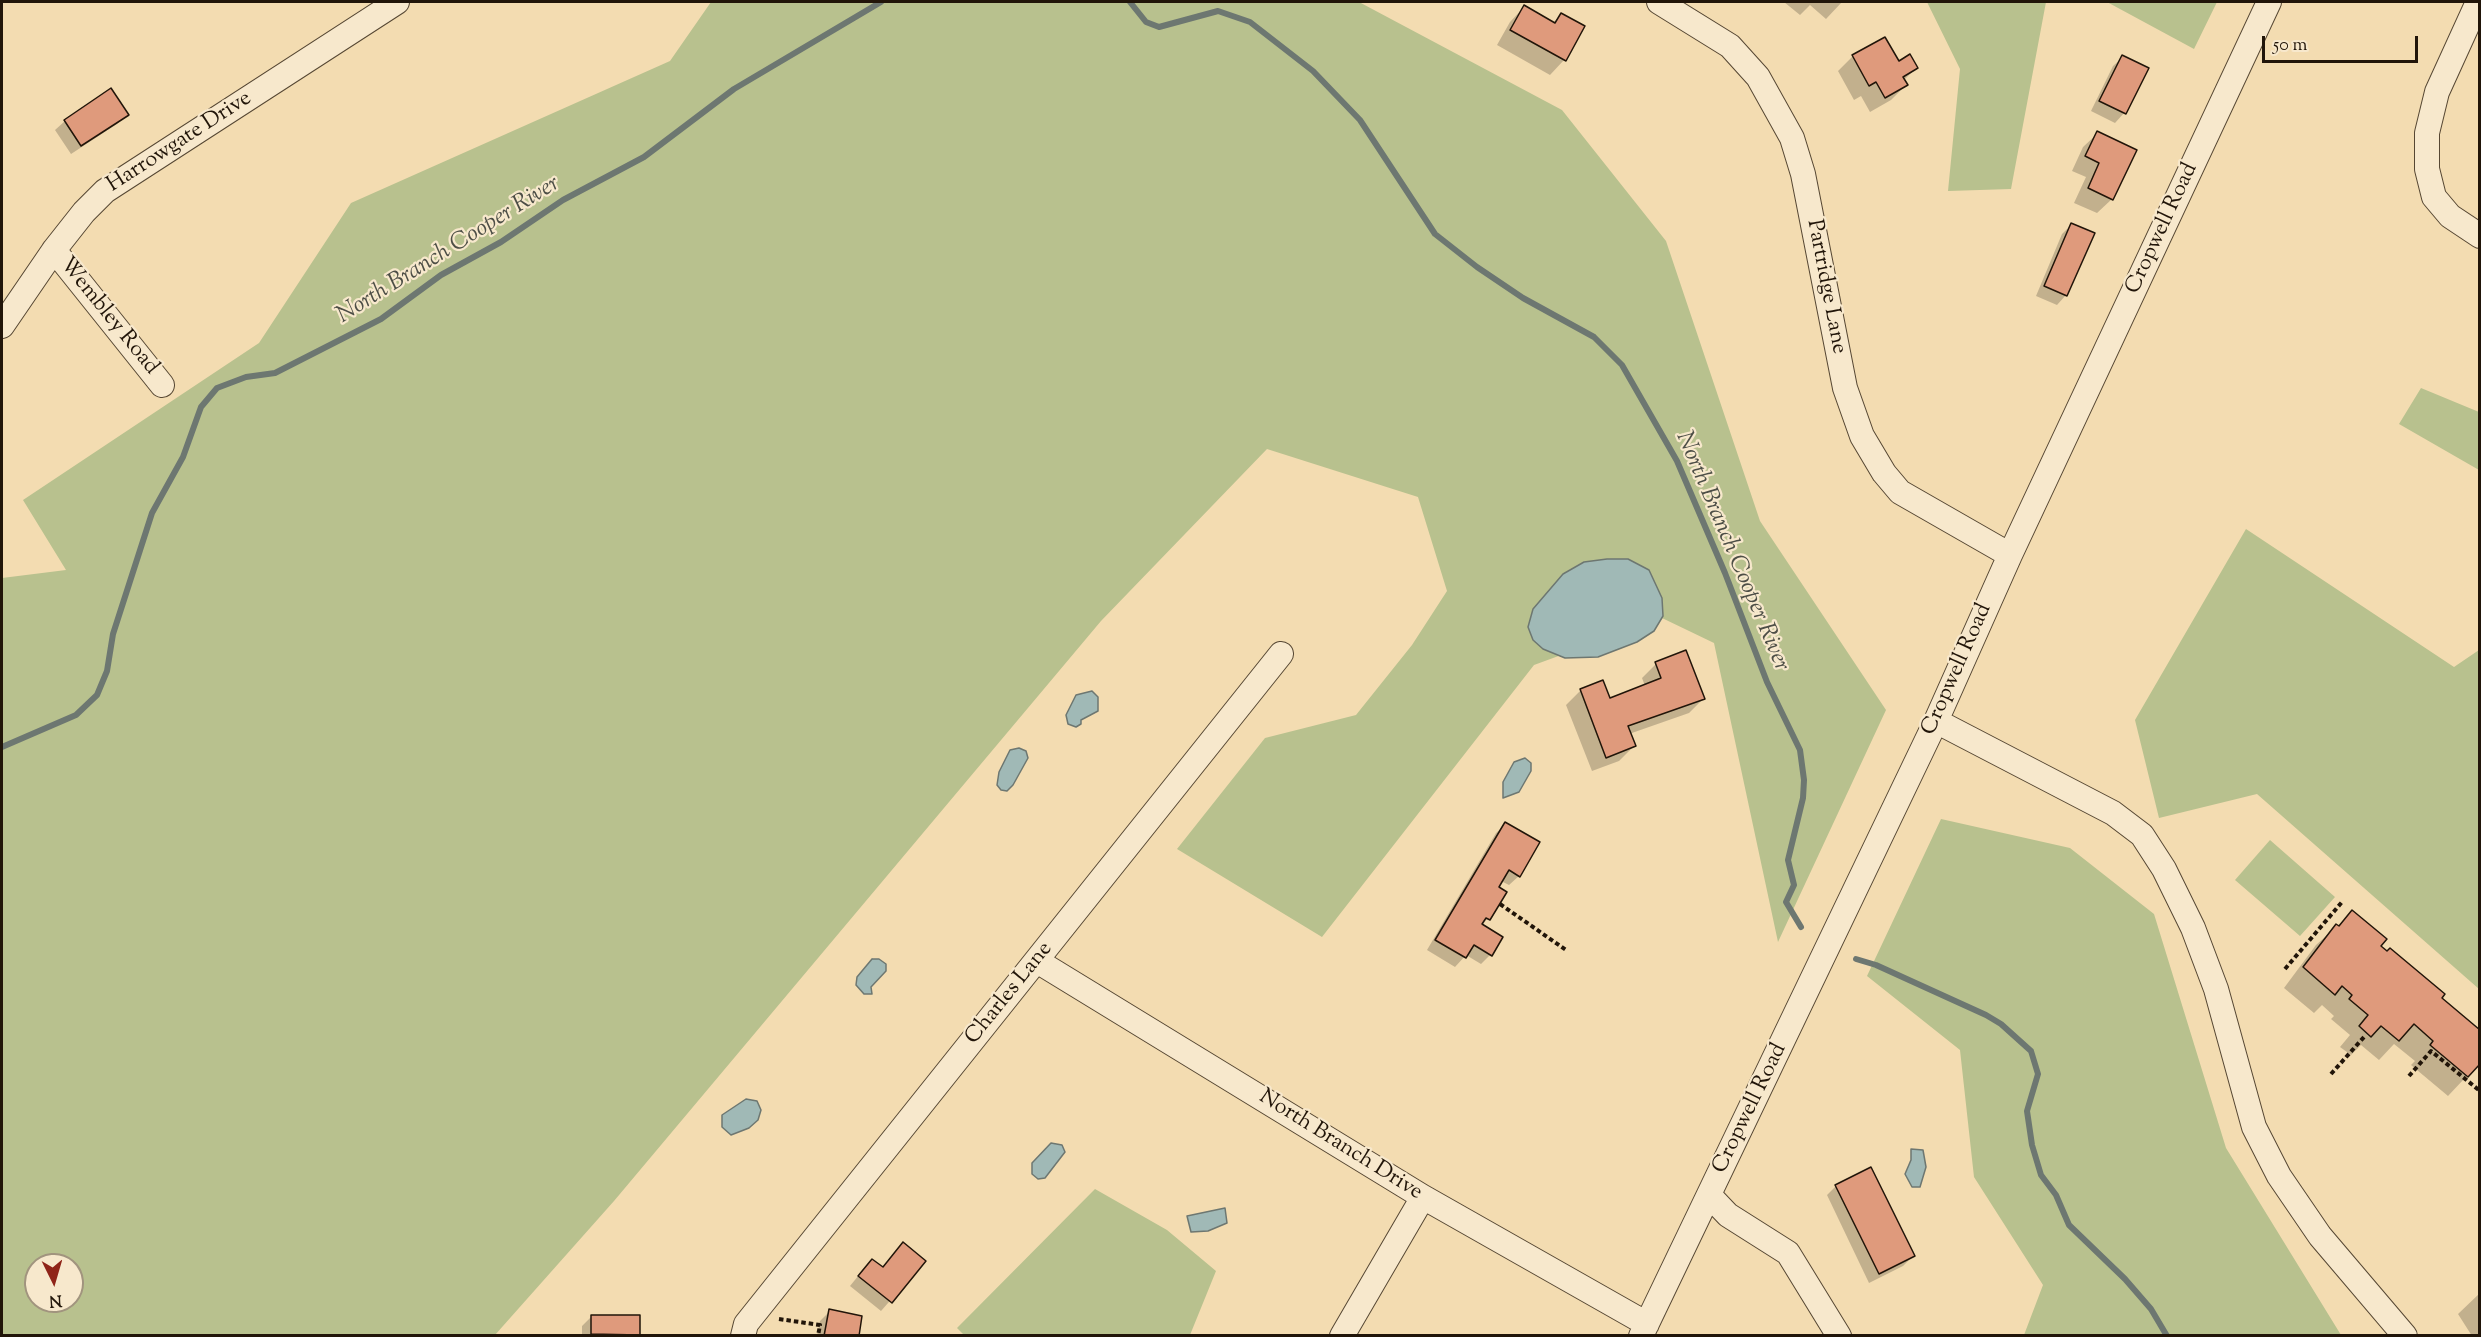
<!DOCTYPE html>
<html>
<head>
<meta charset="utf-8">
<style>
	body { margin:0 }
	#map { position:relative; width:2481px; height:1337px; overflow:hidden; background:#f3dcb1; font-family:"Sorts Mill Goudy",serif }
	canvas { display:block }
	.frame { position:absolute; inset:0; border:3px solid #211509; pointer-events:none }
	.north { position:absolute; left:24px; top:1253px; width:60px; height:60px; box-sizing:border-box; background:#f7e8cc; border:2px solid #a1947e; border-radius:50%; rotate:175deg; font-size:16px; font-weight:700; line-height:24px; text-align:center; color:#211509 }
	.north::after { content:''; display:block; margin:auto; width:21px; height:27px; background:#8f2418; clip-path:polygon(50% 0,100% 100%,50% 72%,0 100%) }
	.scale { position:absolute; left:2262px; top:36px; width:156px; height:27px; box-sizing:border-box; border:3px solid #211509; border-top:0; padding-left:8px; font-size:18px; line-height:21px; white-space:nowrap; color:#211509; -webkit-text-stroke:4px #f7e8cc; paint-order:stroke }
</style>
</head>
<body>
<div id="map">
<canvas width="2481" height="1337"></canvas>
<div class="frame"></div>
<div class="north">N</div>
<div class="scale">50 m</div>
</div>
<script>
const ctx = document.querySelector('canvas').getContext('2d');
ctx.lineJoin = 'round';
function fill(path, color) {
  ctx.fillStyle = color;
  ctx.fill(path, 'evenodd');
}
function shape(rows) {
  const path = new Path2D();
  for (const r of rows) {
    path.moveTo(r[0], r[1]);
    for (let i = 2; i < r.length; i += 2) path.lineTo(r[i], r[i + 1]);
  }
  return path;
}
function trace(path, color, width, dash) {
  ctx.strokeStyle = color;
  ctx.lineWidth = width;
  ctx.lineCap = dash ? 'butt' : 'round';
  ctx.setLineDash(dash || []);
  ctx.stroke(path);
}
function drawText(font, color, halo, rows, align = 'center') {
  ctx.font = font + ' "Sorts Mill Goudy",serif';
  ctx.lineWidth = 4.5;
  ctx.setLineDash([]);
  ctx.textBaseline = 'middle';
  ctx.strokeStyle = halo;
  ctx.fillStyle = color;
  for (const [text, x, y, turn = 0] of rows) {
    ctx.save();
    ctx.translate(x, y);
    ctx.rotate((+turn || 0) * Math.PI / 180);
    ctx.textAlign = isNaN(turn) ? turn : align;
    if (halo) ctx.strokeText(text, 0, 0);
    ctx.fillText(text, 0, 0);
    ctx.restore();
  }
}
const green = shape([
	[711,2,1359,2,1562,110,1666,241,1760,521,1886,710,1778,942,1714,643,1662,618,1534,665,1322,937,1177,849,1265,738,1356,715,1412,645,1447,591,1418,497,1267,449,1101,621,614,1201,495,1335,2,1335,2,578,66,570,23,500,259,343,351,203,670,61],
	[36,1265,72,1265,72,1301,36,1301],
	[1927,2,2046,2,2011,189,1948,191,1960,69],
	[2107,2,2217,2,2194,49],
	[2421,388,2479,412,2479,470,2399,424],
	[2246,529,2454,667,2479,650,2479,989,2257,794,2159,818,2135,720],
	[1941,819,2070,848,2154,914,2226,1148,2341,1335,2024,1335,2043,1285,1974,1177,1960,1050,1867,976],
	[2270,840,2335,897,2300,936,2235,880],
	[1095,1189,1167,1230,1216,1271,1190,1335,965,1336,957,1328]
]);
const water = shape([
	[1607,559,1628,559,1649,570,1662,598,1663,616,1654,631,1637,642,1598,657,1565,658,1543,649,1533,640,1528,627,1533,609,1563,574,1584,562,1607,559],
	[1092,691,1098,697,1098,711,1081,720,1081,724,1076,727,1068,724,1066,715,1076,695,1092,691],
	[1019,748,1026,751,1028,758,1013,785,1007,791,1001,790,997,785,999,772,1010,750,1019,748],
	[1525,758,1531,763,1531,771,1519,792,1503,798,1503,782,1514,762,1525,758],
	[872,959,879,959,886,964,886,971,871,987,872,994,864,994,856,985,857,977,872,959],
	[746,1099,757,1101,761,1110,758,1120,749,1128,731,1135,722,1127,722,1115,746,1099],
	[1051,1143,1062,1145,1065,1152,1045,1178,1038,1179,1032,1174,1032,1163,1051,1143],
	[1911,1149,1923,1150,1926,1167,1920,1187,1912,1187,1905,1174,1911,1160,1911,1149],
	[1225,1208,1227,1223,1208,1231,1191,1232,1187,1216,1225,1208]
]);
const shadow = shape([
	[1784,2,1842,2,1826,19,1810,5,1800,15],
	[1524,7,1553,23,1561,15,1564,60,1550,75,1497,45,1510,22],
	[1885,39,1898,63,1916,68,1903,81,1906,85,1891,100,1870,112,1861,96,1854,100,1838,71,1852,57],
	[2123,57,2124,113,2115,123,2091,111,2113,66],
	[127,114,117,124,71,154,55,130,65,121],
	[2098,133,2112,199,2097,213,2074,203,2086,177,2072,171,2083,147],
	[2072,224,2066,295,2057,305,2036,296,2062,234],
	[1656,664,1703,699,1689,713,1629,734,1634,746,1619,761,1592,771,1566,705,1581,690,1609,700,1645,686,1642,678],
	[1506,824,1519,876,1509,885,1501,881,1497,888,1505,892,1482,926,1490,955,1481,964,1466,955,1455,967,1427,950,1496,833],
	[2353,912,2379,946,2440,998,2480,1062,2448,1096,2411,1065,2415,1061,2394,1044,2379,1060,2361,1045,2351,1055,2340,1047,2350,1035,2331,1019,2334,1016,2322,1005,2314,1013,2284,988,2316,945],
	[1836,1186,1913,1256,1903,1266,1869,1283,1827,1195],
	[903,1244,924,1262,881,1311,850,1286,863,1270,882,1268],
	[2480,1293,2480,1336,2472,1336,2458,1314],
	[830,1311,857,1336,817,1336,820,1321],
	[591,1317,639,1335,582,1336,582,1326]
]);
const stream = shape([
	[1130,2,1146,22,1159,27,1218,11,1250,22,1313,71,1360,120,1435,234,1477,267,1523,298,1594,337,1622,365,1677,461,1725,573,1767,682,1800,750,1804,780,1803,798,1788,860,1794,885,1786,902,1801,927],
	[2,747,76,715,97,695,107,671,113,634,152,513,183,457,201,407,217,388,246,377,275,373,381,319,441,275,501,242,563,200,644,157,734,89,881,2],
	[1856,959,1876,965,1986,1015,2001,1024,2031,1051,2038,1074,2027,1111,2032,1145,2041,1175,2056,1195,2069,1225,2125,1279,2151,1309,2167,1336]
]);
const building = shape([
	[1524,5,1555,23,1561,13,1585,26,1566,61,1510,30,1524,5],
	[1885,37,1899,61,1910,54,1918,68,1903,77,1908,85,1885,98,1876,82,1869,86,1852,55,1885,37],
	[2122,55,2149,68,2126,114,2099,101,2122,55],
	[111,88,129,115,81,146,64,120,111,88],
	[2097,131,2137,150,2113,200,2088,188,2099,163,2085,156,2097,131],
	[2071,223,2095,233,2067,296,2044,286,2071,223],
	[1686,650,1705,699,1628,726,1636,746,1606,758,1580,689,1603,680,1610,698,1661,678,1655,662,1686,650],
	[1505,822,1540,842,1520,877,1509,870,1499,887,1507,892,1490,920,1486,918,1482,924,1503,937,1492,956,1474,945,1466,958,1435,940,1505,822],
	[2352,910,2387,939,2381,946,2387,951,2390,948,2445,994,2442,998,2480,1030,2480,1064,2468,1077,2430,1045,2433,1041,2414,1024,2399,1041,2381,1026,2371,1037,2359,1026,2368,1015,2349,999,2352,995,2342,986,2335,995,2303,967,2336,924,2339,926,2352,910],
	[1871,1167,1915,1256,1879,1274,1835,1185,1871,1167],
	[903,1242,926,1261,892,1303,858,1276,872,1259,883,1267,903,1242],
	[829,1309,862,1316,859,1336,824,1336,829,1309],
	[591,1315,640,1315,640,1335,591,1334,591,1315]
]);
const path = shape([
	[1500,904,1566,950],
	[2285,969,2342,902],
	[2331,1074,2364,1037],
	[2409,1076,2431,1051,2480,1091],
	[2480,1106,2480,1107],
	[779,1319,820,1325,818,1336]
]);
const minor = shape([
	[1659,2,1730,46,1758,77,1792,138,1803,174,1845,388,1862,436,1884,473,1900,492,2010,555],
	[2478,2,2437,92,2427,133,2427,169,2434,197,2450,216,2480,236],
	[54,250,162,385],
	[2,326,54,250,84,212,105,191,397,2],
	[1936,721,2113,813,2142,835,2164,869,2193,928,2216,989,2254,1127,2279,1176,2320,1236,2405,1336],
	[1037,961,1423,1197,1647,1324],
	[1709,1195,1728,1215,1788,1253,1839,1336],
	[743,1336,746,1324,1281,654],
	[1342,1336,1423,1197],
	[1641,1336,1936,721,2010,555,2269,2]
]);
const streetNames = [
	["Harrowgate Drive",180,143,-33],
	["Cropwell Road",2163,229,-65],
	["Partridge Lane",1825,287,79],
	["Wembley Road",108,317,51],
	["Cropwell Road",1958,670,-66],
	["Charles Lane",1010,994,-51],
	["Cropwell Road",1751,1109,-64],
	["North Branch Drive",1340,1146,32]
];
const waterNames = [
	["North Branch Cooper River",449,251,-32],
	["North Branch Cooper River",1731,552,67]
];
fill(green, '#b8c18e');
fill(water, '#a0b9b6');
trace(water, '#6d7771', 1.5);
fill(shadow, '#0003');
trace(stream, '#6d7771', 6);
fill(building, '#df9a7c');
trace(building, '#211509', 1.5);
trace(minor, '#564733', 26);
trace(path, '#211509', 4, [4.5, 3]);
trace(minor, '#f7e8cc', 24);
drawText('22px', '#211509', '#f7e8cc', streetNames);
drawText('italic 24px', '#4d4e46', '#f7e8cc', waterNames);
</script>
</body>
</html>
